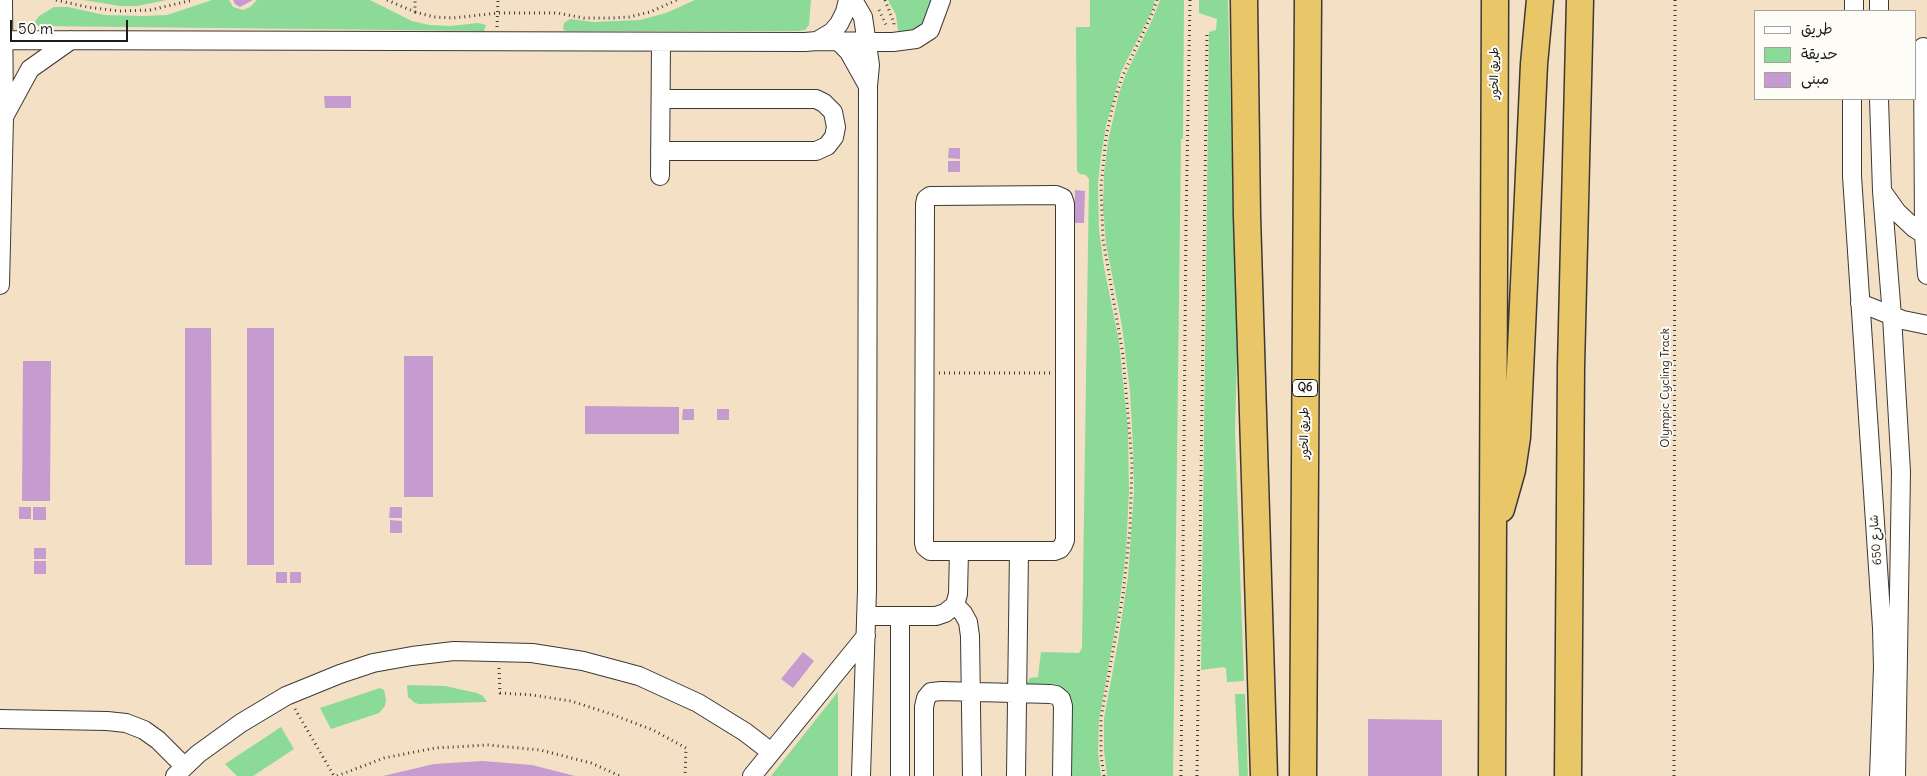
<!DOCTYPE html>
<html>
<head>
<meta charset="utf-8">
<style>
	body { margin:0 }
	#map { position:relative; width:1927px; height:776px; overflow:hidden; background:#f4e0c4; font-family:Delius,"Playpen Sans Arabic",sans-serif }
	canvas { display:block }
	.legend { position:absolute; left:1754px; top:10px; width:162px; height:90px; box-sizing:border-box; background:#fdfcf7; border:1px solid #a3a29f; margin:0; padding:6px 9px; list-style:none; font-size:15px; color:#1c1c1c }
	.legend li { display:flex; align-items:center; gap:10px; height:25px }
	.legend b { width:25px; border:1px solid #a3a29f }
	.scale { position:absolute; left:10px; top:20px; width:118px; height:22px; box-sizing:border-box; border:2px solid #1c1c1c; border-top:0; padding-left:6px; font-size:15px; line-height:18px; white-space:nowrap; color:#1c1c1c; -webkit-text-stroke:4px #fdfcf7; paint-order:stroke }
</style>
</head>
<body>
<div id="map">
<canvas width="1927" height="776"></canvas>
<ul class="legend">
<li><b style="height:6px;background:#fff"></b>طريق</li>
<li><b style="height:14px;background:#8bda98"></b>حديقة</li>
<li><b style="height:14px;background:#c69bcf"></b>مبنى</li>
</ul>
<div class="scale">50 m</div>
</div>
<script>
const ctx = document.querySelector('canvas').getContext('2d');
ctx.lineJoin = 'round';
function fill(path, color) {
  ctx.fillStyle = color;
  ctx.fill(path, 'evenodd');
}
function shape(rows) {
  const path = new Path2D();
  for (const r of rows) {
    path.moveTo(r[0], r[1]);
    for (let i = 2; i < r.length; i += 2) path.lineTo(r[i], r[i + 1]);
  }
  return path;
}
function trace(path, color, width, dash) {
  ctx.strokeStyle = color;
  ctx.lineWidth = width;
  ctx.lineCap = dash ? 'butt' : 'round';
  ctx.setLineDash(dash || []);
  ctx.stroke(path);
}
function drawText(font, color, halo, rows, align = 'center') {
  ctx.font = font + ' Delius,"Playpen Sans Arabic",sans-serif';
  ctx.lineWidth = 4;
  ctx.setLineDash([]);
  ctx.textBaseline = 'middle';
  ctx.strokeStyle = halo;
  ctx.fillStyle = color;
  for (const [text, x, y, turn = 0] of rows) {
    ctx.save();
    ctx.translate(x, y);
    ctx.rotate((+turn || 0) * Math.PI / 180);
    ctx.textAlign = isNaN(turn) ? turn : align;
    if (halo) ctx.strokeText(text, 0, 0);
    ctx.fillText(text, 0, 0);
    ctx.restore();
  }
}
const green = shape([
	[83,0,167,0,137,6,120,6],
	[212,0,229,0,233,7,243,10,250,7,257,0,370,0,412,21,429,25,450,26,478,23,486,25,484,31,38,26,33,24,39,16,54,7,68,7,104,15,144,16,167,15],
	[695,0,811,0,809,25,805,30,799,31,566,31,563,29,564,23,570,19,594,22,640,20,666,13],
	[888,0,934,0,928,16,919,26,909,32,900,33,898,30,896,15],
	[1090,0,1155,0,1152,11,1121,72,1106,126,1101,156,1098,184,1099,229,1104,267,1119,342,1128,430,1129,492,1126,552,1119,607,1099,720,1098,753,1101,776,1066,776,1068,701,1027,686,1027,683,1030,678,1038,677,1041,652,1079,653,1082,648,1089,179,1086,175,1080,174,1077,171,1076,27,1090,27],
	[1160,0,1184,0,1183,139,1181,139,1173,776,1107,776,1104,751,1104,718,1117,648,1128,577,1134,491,1133,448,1130,391,1122,326,1106,244,1103,207,1104,174,1108,141,1119,93,1126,74,1153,18],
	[1199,0,1228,0,1237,354,1235,432,1244,681,1227,682,1226,669,1224,667,1201,670,1209,32,1216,30,1217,19,1199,13],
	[407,685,445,686,477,693,483,696,487,702,419,704,415,703,408,697],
	[380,688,384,690,386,699,385,706,379,713,331,729,320,708],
	[838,692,838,776,771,776,837,693],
	[1235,694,1245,694,1248,776,1239,776],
	[281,727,294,749,253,776,237,776,225,764]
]);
const building = shape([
	[233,0,253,0,240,7,235,4],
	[324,96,351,96,351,108,325,108],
	[949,148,960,148,960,159,948,158],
	[948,161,960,161,960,172,948,172],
	[1075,190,1085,191,1084,223,1074,223],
	[185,328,211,328,212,565,185,565],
	[247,328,274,328,274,565,247,565],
	[404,356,433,356,433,497,404,497],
	[23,361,51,361,50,501,22,501],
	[585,406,679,407,679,434,585,434],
	[683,409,694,409,694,420,682,420],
	[717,409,729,409,729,420,717,420],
	[19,507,31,507,31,519,19,519],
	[33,507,46,507,46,520,33,520],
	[390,507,402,507,402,518,389,518],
	[390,520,402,521,402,533,390,533],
	[34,548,46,548,46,559,34,559],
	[34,561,46,561,46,574,34,574],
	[276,572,287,572,287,583,276,583],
	[290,572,301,572,301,583,290,583],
	[803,652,814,661,793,688,781,679],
	[1368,719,1442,720,1442,776,1368,776],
	[483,761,532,765,575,776,383,776,434,764]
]);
const path = shape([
	[56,0,87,7,119,11,150,10,193,0],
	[387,0,415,12,415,0],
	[885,0,894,23,894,27],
	[879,10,887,27],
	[415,12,434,17,453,18,498,13,557,13,584,18,612,18,629,17,650,12,677,0],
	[497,27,498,0],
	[939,373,1050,373],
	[499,668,500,693,532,695,571,701,611,714,653,730,686,748,685,776],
	[295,709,334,776],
	[337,776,384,758,435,748,488,745,540,750,591,763,620,776],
	[1104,776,1101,755,1101,718,1123,595,1130,529,1132,463,1123,355,1103,239,1101,187,1106,137,1113,105,1122,77,1152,14,1157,0],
	[1181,776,1186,224,1190,0],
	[1197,776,1207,32],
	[1674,776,1675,0]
]);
const minor = shape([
	[853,0,863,17,870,65,868,86,867,590,861,776],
	[1879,0,1879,11],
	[1854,11,1854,0],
	[0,40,805,42,817,41,832,32,839,24,845,12,848,0],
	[817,41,893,42,916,39,930,30,941,0],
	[838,41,849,52,868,86],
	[1923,47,1924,235,1927,275],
	[1852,99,1852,176,1882,628,1883,667,1879,776],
	[1879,99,1882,191,1892,316,1901,472,1896,776],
	[5,115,30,69,71,40],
	[660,151,816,151,827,146,834,137,836,127,833,112,824,103,816,99,661,99],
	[660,176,661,42],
	[1882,191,1897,212,1914,228,1927,236],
	[1056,195,1063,198,1065,204,1065,540,1063,545,1060,549,1055,551,930,551,925,547,924,543,925,204,926,199,930,196,934,196,1056,195],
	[0,285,4,117,3,0],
	[1860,303,1903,320,1927,325],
	[955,605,963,613,968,622,970,636,972,776],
	[866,616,936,616,945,613,955,605,958,594,959,551],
	[900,616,900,776],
	[0,719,107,721,126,723,144,730,158,740,184,766],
	[175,776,198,754,241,723,286,696,340,674,373,663,412,656,454,651,532,653,583,661,639,676,698,703,745,732,771,752],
	[752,776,866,636],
	[924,776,924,707,926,698,931,692,942,691,1050,694,1056,695,1061,699,1063,706,1062,776],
	[1016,776,1019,551]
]);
const highway = shape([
	[1244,0,1247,216,1264,776],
	[1501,509,1512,470,1517,437,1534,64,1540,0],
	[1303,776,1308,0],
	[1492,776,1495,0],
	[1568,776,1571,367,1580,0]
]);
const shields = [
	[1305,388,25]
];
const shieldNames = [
	["Q6",1305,388]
];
const streetNames = [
	["طريق الخور",1495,73,-90],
	["Olympic Cycling Track",1666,388,-90],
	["طريق الخور",1305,433,-90],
	["شارع 650",1876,540,-94]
];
fill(green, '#8bda98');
fill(building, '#c69bcf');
trace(minor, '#3c3935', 20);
trace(highway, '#3c3935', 29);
trace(path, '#3c3935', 3, [1, 4]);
trace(minor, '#fff', 18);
trace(highway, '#e9c769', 26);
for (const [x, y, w] of shields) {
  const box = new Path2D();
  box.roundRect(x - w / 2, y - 8.5, w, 17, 4);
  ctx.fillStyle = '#fdfcf7';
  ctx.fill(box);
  trace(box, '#1c1c1c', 1);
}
drawText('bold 11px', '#1c1c1c', null, shieldNames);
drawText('12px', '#1c1c1c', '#fdfcf7', streetNames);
</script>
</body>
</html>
